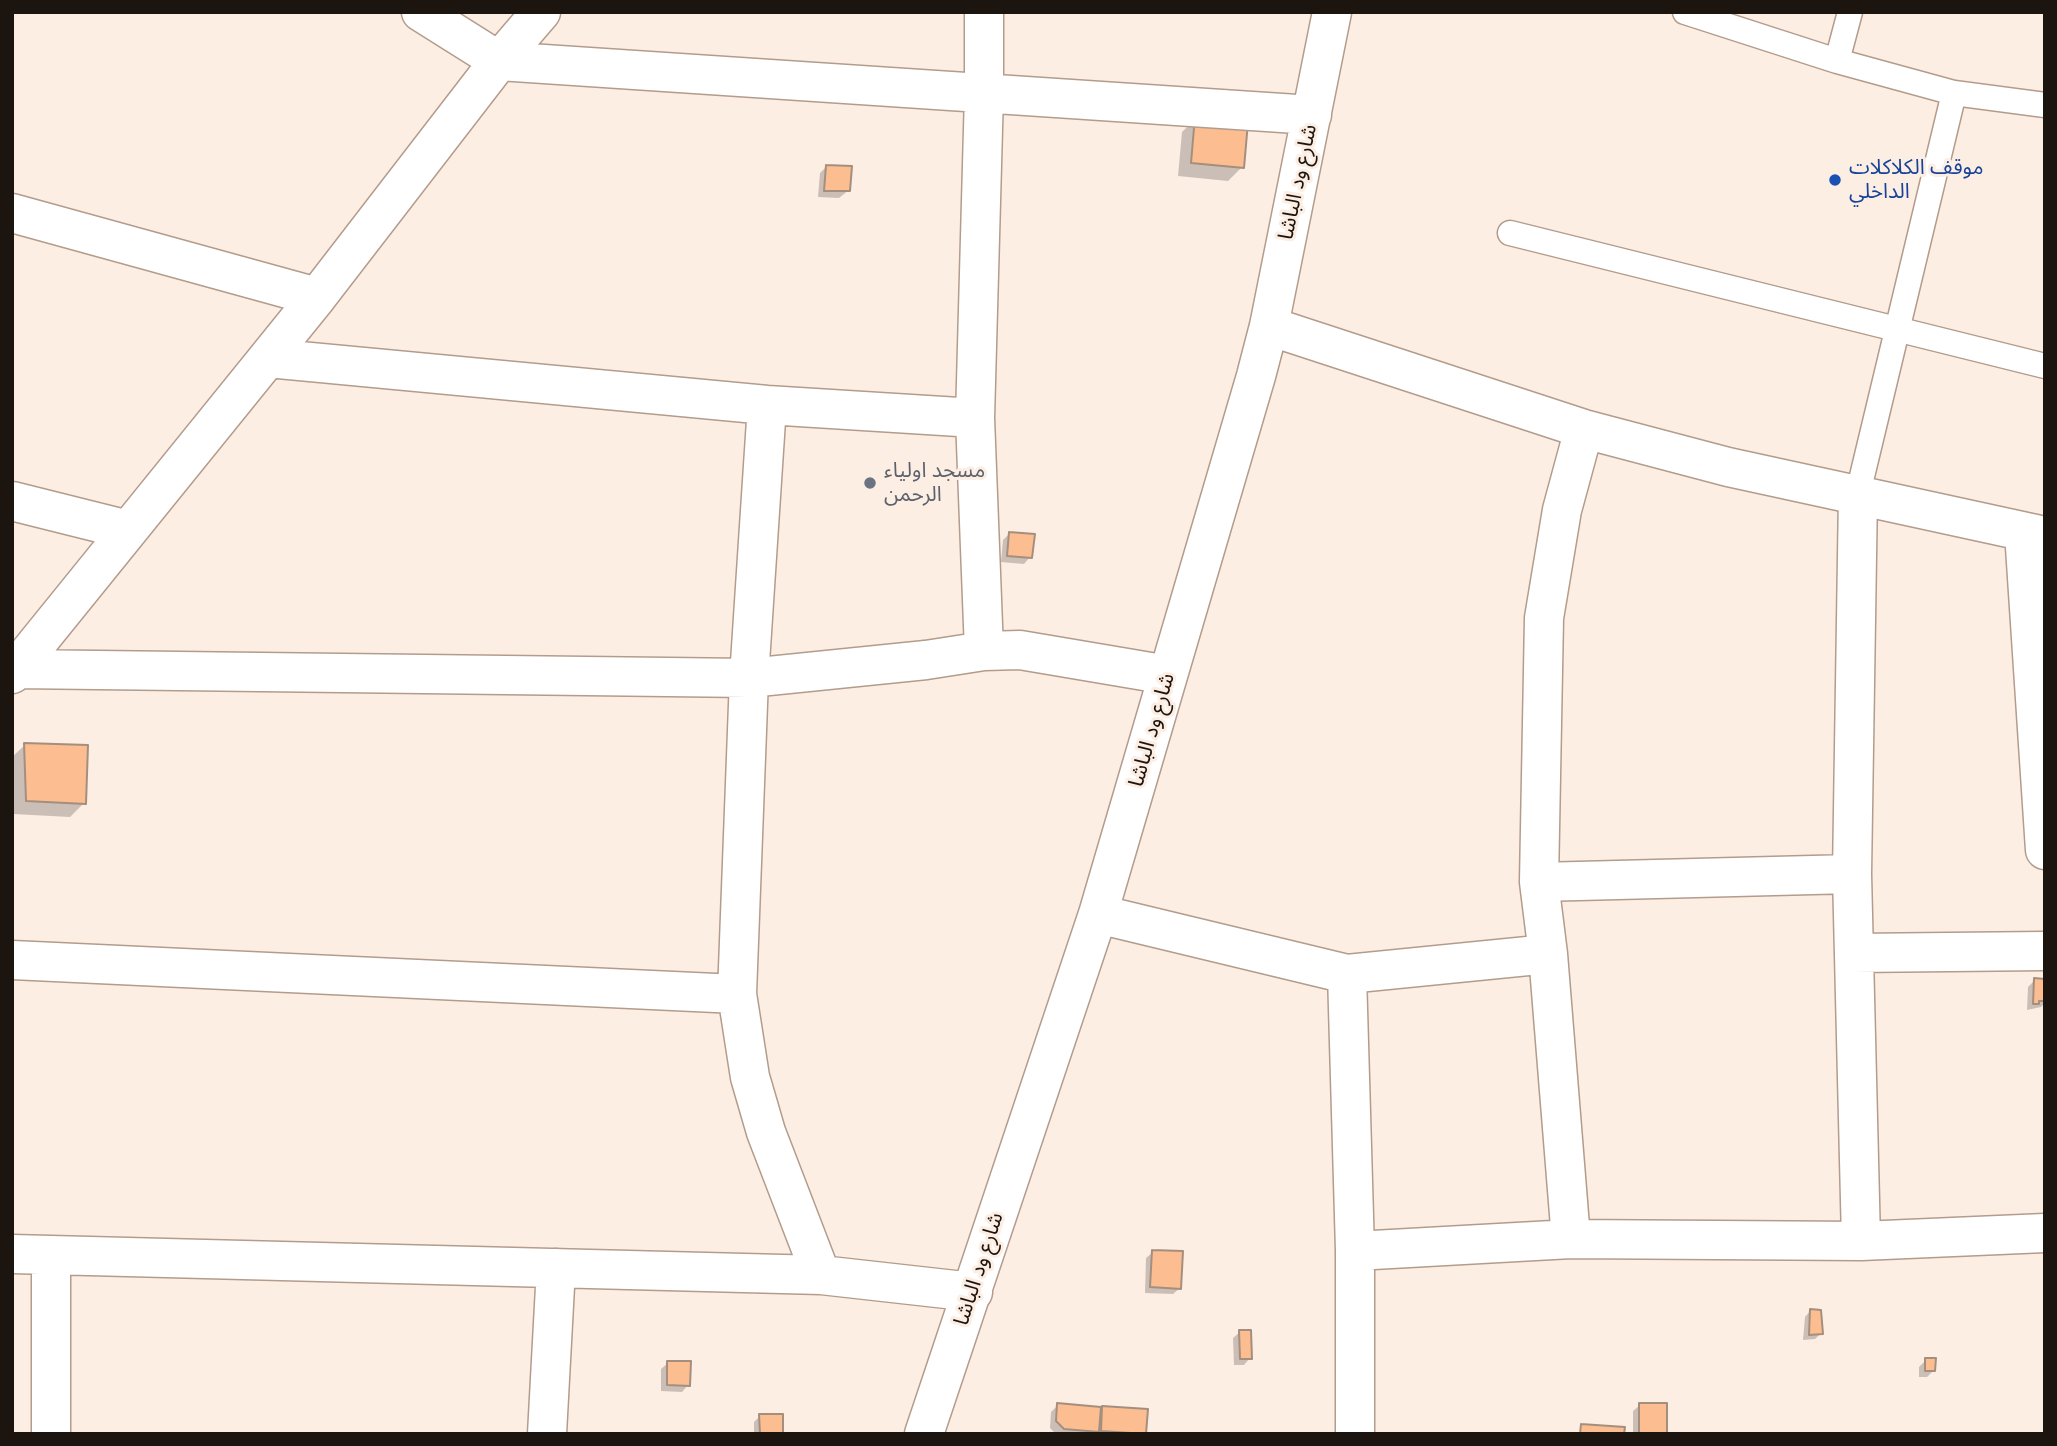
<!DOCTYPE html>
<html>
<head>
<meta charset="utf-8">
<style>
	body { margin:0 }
	#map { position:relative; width:2057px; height:1446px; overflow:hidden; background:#fdeee4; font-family:"Roboto Serif",serif }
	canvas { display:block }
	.frame { position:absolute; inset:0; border:14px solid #1c140e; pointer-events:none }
</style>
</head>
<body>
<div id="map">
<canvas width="2057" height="1446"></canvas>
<div class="frame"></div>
</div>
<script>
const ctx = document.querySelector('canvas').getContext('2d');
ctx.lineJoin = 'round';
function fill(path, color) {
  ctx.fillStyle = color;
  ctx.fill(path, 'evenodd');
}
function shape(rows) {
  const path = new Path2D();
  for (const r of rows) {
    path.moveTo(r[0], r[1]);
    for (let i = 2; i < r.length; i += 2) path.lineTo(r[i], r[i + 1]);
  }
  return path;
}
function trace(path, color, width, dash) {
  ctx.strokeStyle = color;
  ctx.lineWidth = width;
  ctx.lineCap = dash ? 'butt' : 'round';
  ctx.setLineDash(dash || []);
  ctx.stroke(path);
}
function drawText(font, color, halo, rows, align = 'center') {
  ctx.font = font + ' "Roboto Serif","Noto Sans Arabic",serif';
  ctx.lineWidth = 6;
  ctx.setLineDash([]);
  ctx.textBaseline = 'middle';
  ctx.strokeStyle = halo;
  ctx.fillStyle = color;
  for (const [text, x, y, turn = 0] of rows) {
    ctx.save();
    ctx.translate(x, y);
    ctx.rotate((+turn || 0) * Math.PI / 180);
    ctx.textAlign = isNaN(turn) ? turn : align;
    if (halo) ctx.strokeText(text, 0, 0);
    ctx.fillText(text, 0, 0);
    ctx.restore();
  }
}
const shadow = shape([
	[1196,118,1242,167,1228,181,1178,176,1182,132],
	[826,167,849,190,839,198,818,197,820,173],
	[1009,534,1030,557,1024,564,1001,562,1003,540],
	[25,745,84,803,70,817,13,814,12,757],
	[2035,980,2045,981,2045,1003,2041,1007,2027,1010,2028,987],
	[1153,1252,1180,1288,1173,1294,1145,1293,1146,1258],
	[1811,1310,1821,1333,1815,1339,1803,1340,1805,1317],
	[1240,1332,1250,1358,1244,1365,1234,1365,1233,1338],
	[1926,1360,1934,1370,1927,1377,1919,1377,1919,1367],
	[668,1363,688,1385,682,1392,661,1391,661,1369],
	[1058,1405,1146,1410,1144,1434,1056,1434,1050,1428,1051,1412],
	[1640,1405,1665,1434,1633,1434,1633,1411],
	[760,1416,781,1434,754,1434,754,1422]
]);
const building = shape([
	[1195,116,1248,122,1244,168,1191,163,1195,116],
	[826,165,852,166,850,191,824,191,826,165],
	[1009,532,1035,534,1032,558,1007,556,1009,532],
	[24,743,88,745,86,804,26,801,24,743],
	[2034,978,2045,979,2045,1001,2039,1001,2039,1004,2033,1004,2034,978],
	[1152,1250,1183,1251,1181,1289,1150,1287,1152,1250],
	[1810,1309,1821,1310,1823,1334,1809,1335,1810,1309],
	[1239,1330,1251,1330,1252,1359,1240,1359,1239,1330],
	[1925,1358,1936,1358,1935,1371,1925,1371,1925,1358],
	[667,1361,691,1361,690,1386,667,1385,667,1361],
	[1057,1403,1101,1407,1099,1432,1064,1429,1056,1421,1057,1403],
	[1639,1403,1667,1403,1667,1434,1639,1434,1639,1403],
	[1102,1406,1148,1409,1146,1434,1101,1431,1102,1406],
	[759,1414,783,1414,783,1434,760,1434,759,1414],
	[1581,1424,1625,1427,1624,1434,1580,1434,1581,1424]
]);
const service = shape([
	[1685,12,1837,61,1954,93,2045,105],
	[1837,61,1850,12],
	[1510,233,2045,366],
	[1858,493,1954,93]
]);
const minor = shape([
	[421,12,499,61,1312,115],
	[984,12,984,93,975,418,984,651],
	[12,213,317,297],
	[1269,326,1584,429,1728,467,2045,536],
	[268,358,767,405,975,418],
	[767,405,749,678,737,994,750,1077,766,1132,821,1275],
	[1858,493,1852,874,1861,1241],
	[12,501,128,530],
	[2024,532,2045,850],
	[16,669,749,678,926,660,984,651,1020,650,1168,675],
	[12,674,317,297,499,61,541,12],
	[1539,882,1852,874],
	[1098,914,1347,974,1548,954],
	[1854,953,2045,951],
	[12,960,737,994],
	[1347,974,1355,1251,1355,1434],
	[1571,1239,1548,954,1539,882,1544,618,1562,510,1584,429],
	[1355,1251,1571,1239,1861,1241,2045,1233],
	[12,1254,821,1275,973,1292],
	[51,1434,51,1255],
	[547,1434,556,1268],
	[924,1434,1098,914,1256,376,1269,326,1332,12]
]);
const markers = [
	[1835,180,7,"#1a4fb4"],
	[870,483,7,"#6b7280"]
];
const transitNames = [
	["موقف الكلاكلات",1849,168],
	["الداخلي",1849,192]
];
const streetNames = [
	["شارع ود الباشا",1298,182,-78],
	["شارع ود الباشا",1152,730,-74],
	["شارع ود الباشا",979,1269,-72]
];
const worshipNames = [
	["مسجد اولياء",884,471],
	["الرحمن",884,495]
];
fill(shadow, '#0003');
fill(building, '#fcbe90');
trace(building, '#a48e7e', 2);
trace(service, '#b39c8c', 27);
trace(minor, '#b39c8c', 41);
trace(service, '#fff', 24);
trace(minor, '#fff', 38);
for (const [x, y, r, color] of markers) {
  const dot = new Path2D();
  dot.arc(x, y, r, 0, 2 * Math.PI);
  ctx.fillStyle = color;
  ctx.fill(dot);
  trace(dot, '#fdeee4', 2.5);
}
drawText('21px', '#164399', '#fdeee4', transitNames, 'left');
drawText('21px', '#1c140e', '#fdeee4', streetNames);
drawText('21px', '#5b616d', '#fdeee4', worshipNames, 'left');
</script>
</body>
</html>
